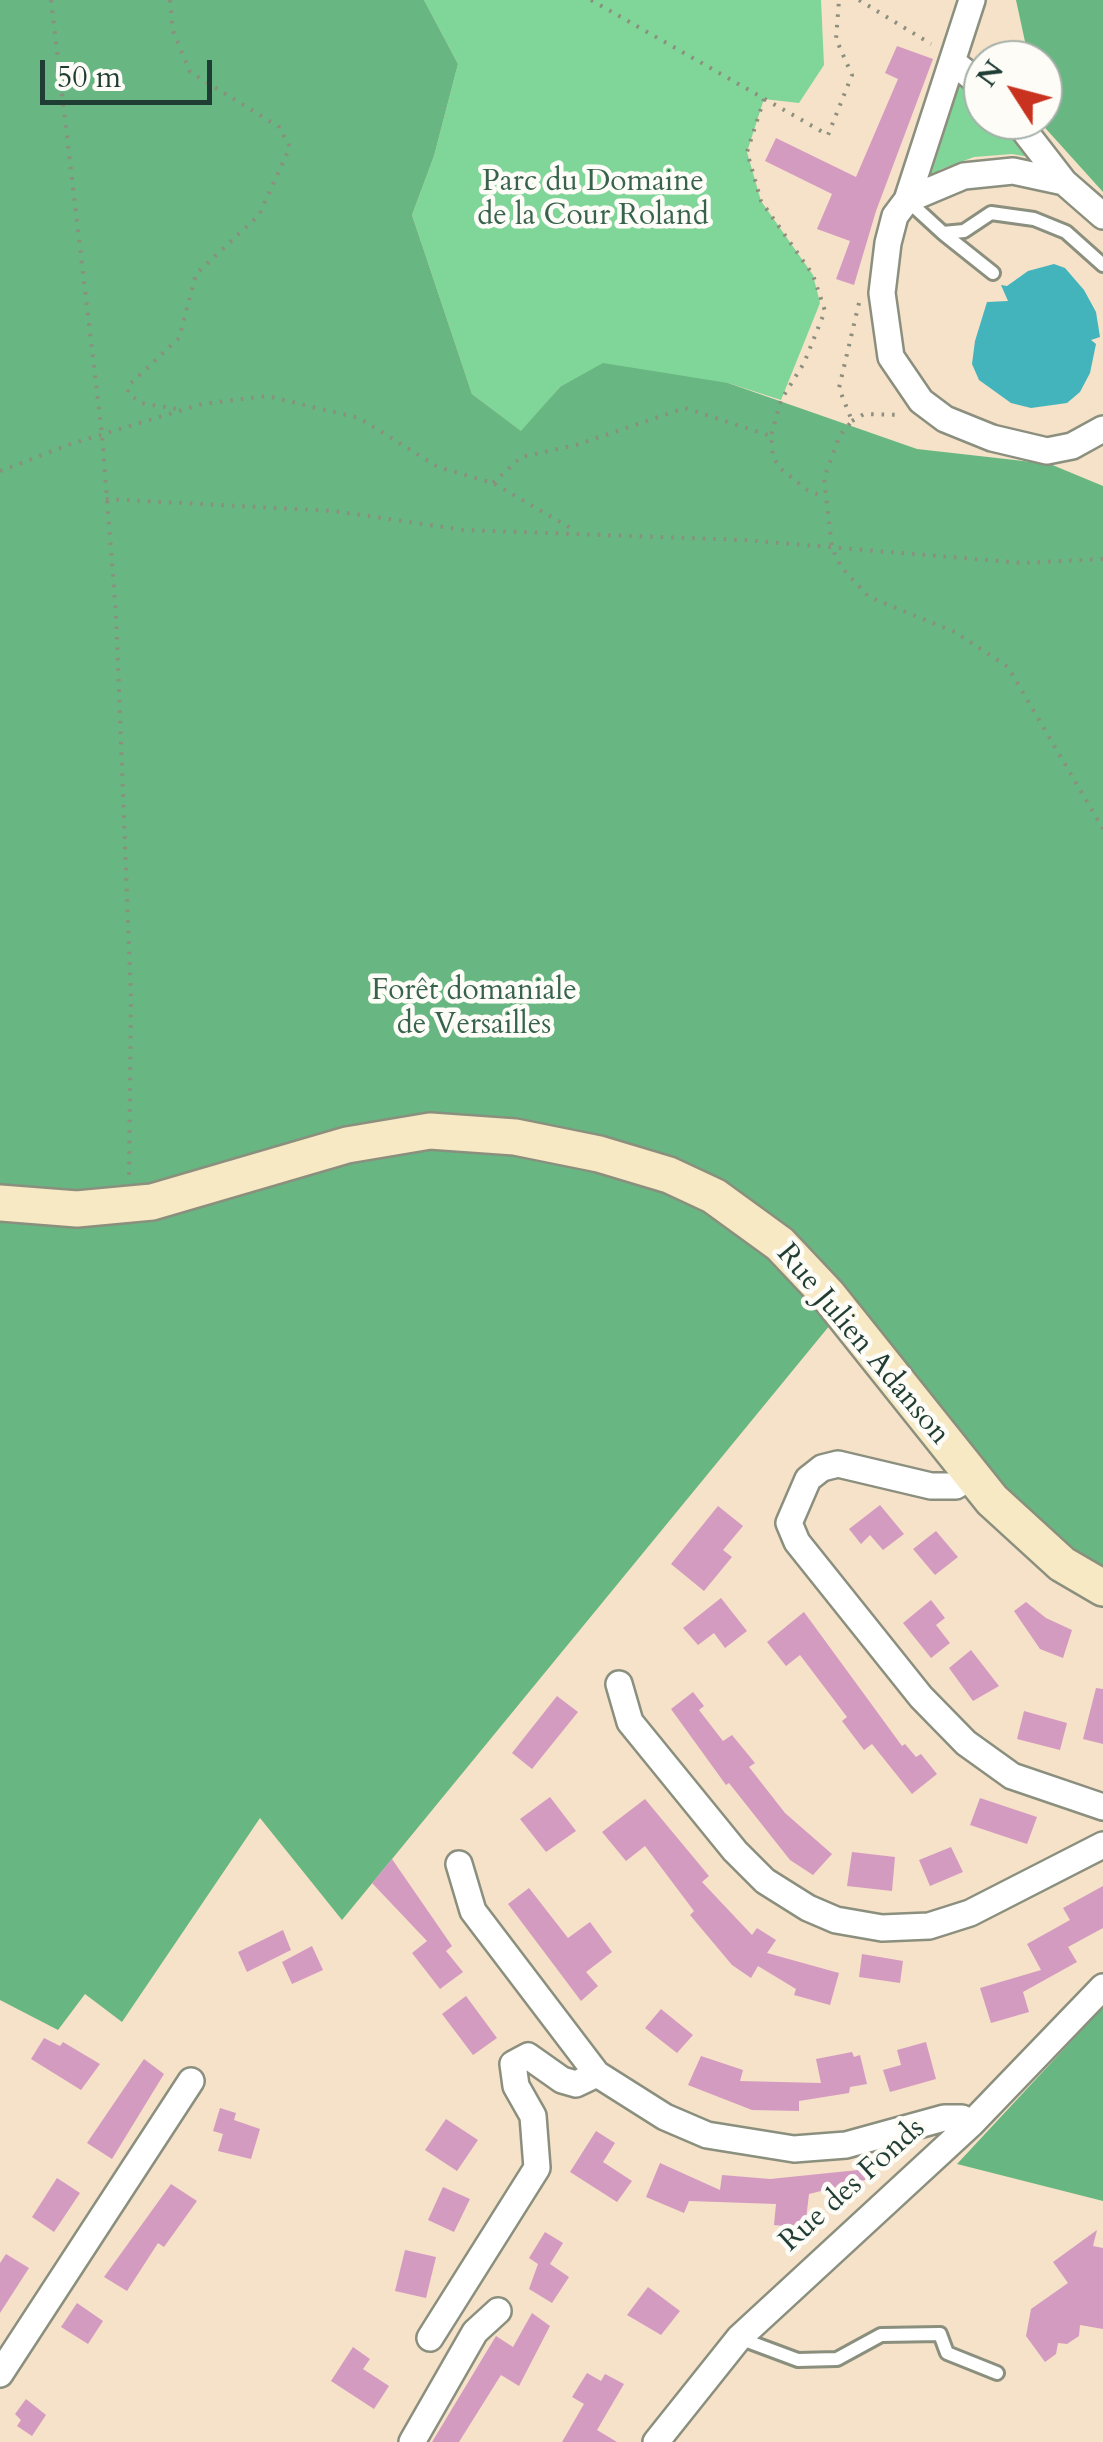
<!DOCTYPE html>
<html>
<head>
<meta charset="utf-8">
<style>
	body { margin:0 }
	#map { position:relative; width:1103px; height:2442px; overflow:hidden; background:#f6e1c9; font-family:Cardo,serif }
	canvas { display:block }
	.north { position:absolute; left:963px; top:40px; width:100px; height:100px; box-sizing:border-box; background:#fdfcf7; border:2px solid #a4b0a9; border-radius:50%; rotate:306deg; font-size:28px; font-weight:700; line-height:40px; text-align:center; color:#1f3d34 }
	.north::after { content:''; display:block; margin:auto; width:35px; height:45px; background:#c8321e; clip-path:polygon(50% 0,100% 100%,50% 72%,0 100%) }
	.scale { position:absolute; left:40px; top:60px; width:172px; height:45px; box-sizing:border-box; border:5px solid #1f3d34; border-top:0; padding-left:12px; font-size:30px; line-height:35px; white-space:nowrap; color:#1f3d34; -webkit-text-stroke:8px #fdfcf7; paint-order:stroke }
</style>
</head>
<body>
<div id="map">
<canvas width="1103" height="2442"></canvas>
<div class="north">N</div>
<div class="scale">50 m</div>
</div>
<script>
const ctx = document.querySelector('canvas').getContext('2d');
ctx.lineJoin = 'round';
function fill(path, color) {
  ctx.fillStyle = color;
  ctx.fill(path, 'evenodd');
}
function shape(rows) {
  const path = new Path2D();
  for (const r of rows) {
    path.moveTo(r[0], r[1]);
    for (let i = 2; i < r.length; i += 2) path.lineTo(r[i], r[i + 1]);
  }
  return path;
}
function trace(path, color, width, dash) {
  ctx.strokeStyle = color;
  ctx.lineWidth = width;
  ctx.lineCap = dash ? 'butt' : 'round';
  ctx.setLineDash(dash || []);
  ctx.stroke(path);
}
function drawText(font, color, halo, rows, align = 'center') {
  ctx.font = font + ' Cardo,serif';
  ctx.lineWidth = 9;
  ctx.setLineDash([]);
  ctx.textBaseline = 'middle';
  ctx.strokeStyle = halo;
  ctx.fillStyle = color;
  for (const [text, x, y, turn = 0] of rows) {
    ctx.save();
    ctx.translate(x, y);
    ctx.rotate((+turn || 0) * Math.PI / 180);
    ctx.textAlign = isNaN(turn) ? turn : align;
    if (halo) ctx.strokeText(text, 0, 0);
    ctx.fillText(text, 0, 0);
    ctx.restore();
  }
}
const green = shape([
	[424,0,821,0,824,65,799,103,764,99,747,152,761,201,813,275,820,303,781,400,728,383,560,387,522,432,472,394,412,215,434,156,458,64],
	[960,83,983,96,983,120,1009,120,1034,157,1032,162,1029,157,1012,154,974,157,939,170,938,178,931,175]
]);
const forest = shape([
	[0,0,424,0,458,64,434,156,412,215,472,394,521,431,560,387,603,363,728,383,917,449,1050,464,1103,486,1103,1577,1016,1506,857,1302,830,1325,342,1920,260,1818,122,2022,85,1994,58,2030,0,2000],
	[1016,0,1103,0,1103,192,1038,120,1043,120,1043,60,1029,60],
	[1103,2007,1103,2201,957,2164]
]);
const water = shape([
	[1054,264,1065,268,1084,290,1096,312,1100,337,1091,340,1096,344,1090,373,1080,392,1067,403,1031,408,1011,403,979,380,972,364,975,341,987,302,1008,301,1001,285,1007,286,1028,271]
]);
const building = shape([
	[897,46,933,59,876,211,854,285,836,279,850,241,817,229,832,194,765,161,776,138,856,177,898,79,885,73],
	[880,1505,904,1534,883,1550,870,1535,861,1544,849,1529],
	[718,1506,743,1526,723,1550,732,1557,704,1591,671,1564],
	[936,1531,958,1557,935,1575,913,1549],
	[721,1598,747,1631,725,1648,714,1633,698,1645,683,1628],
	[931,1600,945,1618,936,1625,950,1643,931,1658,903,1623],
	[1026,1602,1046,1618,1072,1630,1063,1658,1040,1649,1014,1611],
	[804,1612,902,1746,905,1744,916,1757,921,1754,937,1774,912,1794,872,1744,864,1750,842,1721,847,1717,800,1655,786,1666,767,1642],
	[971,1650,999,1686,973,1701,949,1668],
	[1096,1688,1103,1689,1103,1744,1083,1739],
	[693,1692,704,1706,699,1710,723,1741,732,1735,755,1763,749,1767,785,1813,832,1854,813,1875,790,1860,729,1783,726,1785,671,1709],
	[557,1696,578,1712,532,1769,512,1753],
	[1024,1711,1067,1723,1060,1750,1017,1739],
	[550,1797,576,1831,546,1852,520,1819],
	[980,1798,1037,1817,1027,1844,970,1825],
	[645,1799,709,1876,702,1882,752,1935,757,1928,776,1940,767,1953,839,1973,830,2005,794,1995,796,1989,758,1966,751,1978,732,1965,690,1915,694,1911,645,1846,626,1861,602,1832],
	[951,1847,963,1872,930,1886,919,1860],
	[852,1852,895,1857,892,1891,847,1886],
	[392,1859,452,1946,446,1951,463,1972,440,1989,412,1953,427,1941,372,1883],
	[1103,1886,1103,1928,1068,1947,1077,1962,1023,1992,1029,2012,991,2023,980,1988,1041,1970,1027,1944,1070,1920,1063,1908],
	[529,1888,568,1938,590,1922,612,1952,586,1972,598,1986,581,2001,508,1904],
	[283,1930,291,1950,247,1972,238,1952],
	[312,1946,323,1970,292,1984,282,1962],
	[862,1954,903,1961,900,1983,859,1977],
	[466,1996,497,2038,473,2055,442,2014],
	[661,2009,693,2035,677,2053,645,2028],
	[44,2038,60,2046,63,2042,100,2064,81,2090,31,2059],
	[926,2042,936,2079,890,2092,883,2070,901,2065,897,2050],
	[852,2052,854,2057,860,2055,867,2084,850,2087,849,2093,799,2101,799,2111,752,2110,688,2085,701,2056,743,2070,740,2081,821,2083,816,2059],
	[144,2059,164,2074,112,2159,87,2143],
	[220,2108,236,2113,234,2120,260,2129,251,2159,218,2151,223,2134,213,2131],
	[446,2119,478,2140,457,2171,425,2150],
	[596,2131,615,2143,603,2162,632,2181,617,2202,570,2172],
	[660,2163,720,2190,722,2175,770,2179,868,2169,869,2179,809,2194,805,2228,774,2225,776,2204,689,2201,684,2213,646,2197],
	[57,2178,80,2193,54,2232,32,2217],
	[171,2184,197,2201,164,2247,158,2243,127,2291,104,2277],
	[443,2187,470,2199,454,2232,428,2220],
	[1097,2230,1093,2246,1103,2248,1103,2329,1080,2325,1079,2336,1067,2344,1058,2343,1056,2354,1045,2362,1026,2336,1031,2309,1068,2283,1053,2262],
	[545,2232,563,2243,550,2264,569,2277,552,2303,529,2289,538,2264,529,2258],
	[405,2250,436,2257,426,2298,395,2291],
	[6,2254,29,2268,0,2313,0,2263],
	[648,2287,680,2311,661,2335,627,2315],
	[77,2303,103,2321,88,2344,61,2327],
	[532,2313,550,2326,519,2386,501,2375,459,2442,432,2442,496,2336,513,2347],
	[353,2347,370,2359,363,2369,389,2386,374,2409,331,2381],
	[587,2373,601,2381,605,2374,624,2384,597,2430,617,2442,562,2442,584,2404,572,2397],
	[26,2399,46,2415,32,2436,17,2426,21,2420,15,2414]
]);
const path = shape([
	[51,0,102,435,116,614,131,998,129,1176],
	[170,0,173,31,190,72,279,127,290,147,259,215,196,274,179,338,128,386,128,393,141,403,177,409],
	[591,0,828,135,852,75,836,39,839,0],
	[859,0,931,44],
	[764,99,747,152,761,201,813,275,825,311,804,363,781,400,771,436],
	[859,303,839,388,852,421,840,435,824,478,832,548,841,567,869,597,955,632,1008,667,1103,829],
	[852,421,864,414,901,415],
	[0,471,71,444,202,404,267,396,359,418,438,467,493,483,576,531],
	[493,483,521,457,576,445,685,408,771,436,773,457,780,468,807,490,824,497],
	[106,499,334,511,464,530,744,540,1023,563,1103,559]
]);
const lane = shape([
	[907,200,943,233,964,231,991,213,1034,219,1066,232,1103,265],
	[944,234,993,273],
	[739,2338,798,2360,837,2359,881,2335,940,2334,947,2353,997,2373]
]);
const street = shape([
	[972,0,907,200,895,216,888,243,882,293,891,357,921,401,945,419,992,438,1047,451,1072,446,1103,429],
	[954,63,983,86],
	[1016,120,1064,182,1103,216],
	[907,200,964,176,1013,171,1064,182],
	[972,1475,956,1486,931,1486,838,1464,822,1468,808,1479,789,1523,797,1542,921,1697,966,1743,1012,1776,1103,1807],
	[619,1684,630,1722,735,1851,765,1881,808,1908,836,1920,882,1928,929,1926,970,1913,1103,1845],
	[459,1864,473,1911,597,2074,665,2117,707,2135,794,2149,846,2145,944,2118,962,2118,971,2124],
	[430,2338,537,2168,533,2116,516,2086,513,2064,528,2056,562,2080,576,2084,597,2074],
	[0,2374,191,2081],
	[412,2442,475,2332,498,2311],
	[656,2442,739,2338,971,2124,1103,1987]
]);
const secondary = shape([
	[0,1203,77,1209,152,1202,347,1145,430,1131,515,1137,599,1154,669,1175,714,1196,780,1244,828,1295,992,1500,1062,1564,1103,1588]
]);
const parkNames = [
	["Parc du Domaine",593,183],
	["de la Cour Roland",593,217],
	["Forêt domaniale",474,992],
	["de Versailles",474,1026]
];
const streetNames = [
	["Rue Julien Adanson",862,1345,50],
	["Rue des Fonds",853,2186,-42]
];
fill(green, '#80d599');
fill(forest, '#68b681');
fill(water, '#43b3bc');
fill(building, '#d49bc0');
trace(lane, '#8a8f7e', 18);
trace(street, '#8a8f7e', 30);
trace(secondary, '#8a8f7e', 40);
trace(path, '#8a8f7e', 4, [2.5, 8]);
trace(lane, '#fff', 12);
trace(street, '#fff', 25);
trace(secondary, '#f7e9c3', 35);
drawText('30px', '#37634d', '#fdfcf7', parkNames);
drawText('30px', '#1f3d34', '#fdfcf7', streetNames);
</script>
</body>
</html>
